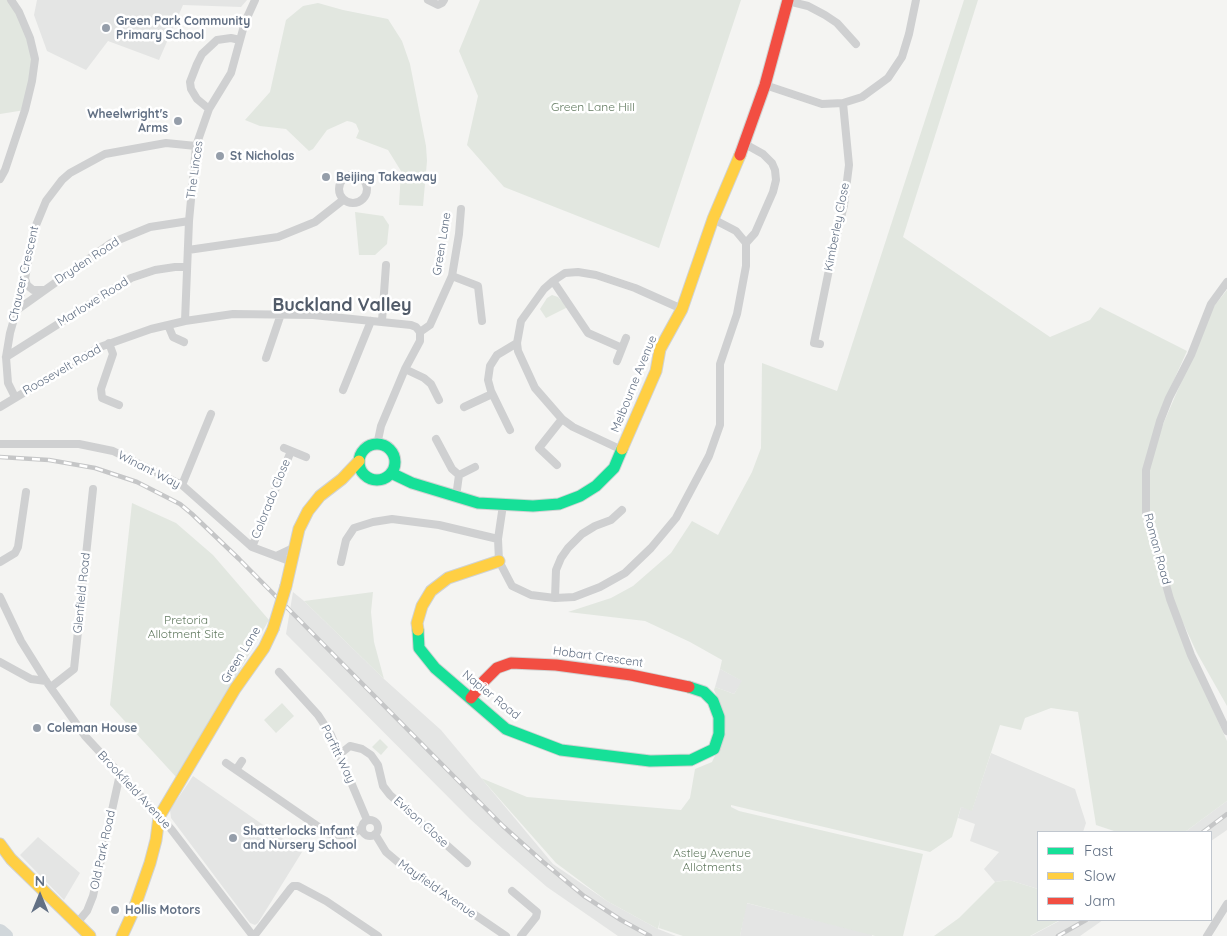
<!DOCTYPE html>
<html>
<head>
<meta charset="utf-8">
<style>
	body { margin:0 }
	#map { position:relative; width:1227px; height:936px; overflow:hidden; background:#f4f4f2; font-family:Quicksand,sans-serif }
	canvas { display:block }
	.legend { position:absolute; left:1037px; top:831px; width:175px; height:90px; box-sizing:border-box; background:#fff; border:1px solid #c0c6ce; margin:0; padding:6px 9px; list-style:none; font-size:15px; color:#627084 }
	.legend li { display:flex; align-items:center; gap:10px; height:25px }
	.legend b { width:25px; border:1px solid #c0c6ce }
	.north { position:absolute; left:15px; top:871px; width:50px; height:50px; -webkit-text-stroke:4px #fff; paint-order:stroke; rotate:0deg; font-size:14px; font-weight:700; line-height:20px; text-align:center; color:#627084 }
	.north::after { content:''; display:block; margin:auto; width:18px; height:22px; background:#627084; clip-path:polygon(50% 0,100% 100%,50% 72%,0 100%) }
</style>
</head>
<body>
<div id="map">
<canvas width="1227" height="936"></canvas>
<ul class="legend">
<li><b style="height:6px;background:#16e098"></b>Fast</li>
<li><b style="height:6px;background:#ffcf43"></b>Slow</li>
<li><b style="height:6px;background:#f24e42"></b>Jam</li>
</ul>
<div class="north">N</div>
</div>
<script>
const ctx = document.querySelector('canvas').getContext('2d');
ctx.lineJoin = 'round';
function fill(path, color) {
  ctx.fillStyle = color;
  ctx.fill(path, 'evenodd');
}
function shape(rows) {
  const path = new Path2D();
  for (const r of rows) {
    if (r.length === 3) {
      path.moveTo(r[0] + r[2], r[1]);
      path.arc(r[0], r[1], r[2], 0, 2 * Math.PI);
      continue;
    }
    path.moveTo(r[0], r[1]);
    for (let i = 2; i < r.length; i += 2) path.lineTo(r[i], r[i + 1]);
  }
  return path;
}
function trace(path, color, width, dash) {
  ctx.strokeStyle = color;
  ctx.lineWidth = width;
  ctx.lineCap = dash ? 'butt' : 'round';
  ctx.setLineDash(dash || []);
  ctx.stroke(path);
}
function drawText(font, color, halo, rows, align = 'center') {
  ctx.font = font + ' Quicksand,sans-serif';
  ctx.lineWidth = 5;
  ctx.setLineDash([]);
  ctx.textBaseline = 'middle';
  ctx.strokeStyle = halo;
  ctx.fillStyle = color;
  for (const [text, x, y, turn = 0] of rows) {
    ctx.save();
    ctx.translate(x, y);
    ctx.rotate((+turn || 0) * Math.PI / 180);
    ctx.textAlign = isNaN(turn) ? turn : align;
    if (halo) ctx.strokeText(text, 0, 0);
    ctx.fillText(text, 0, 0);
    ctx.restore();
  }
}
const built = shape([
	[37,0,247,0,241,7,183,5,159,60,108,41,86,70,47,51,34,15],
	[293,592,304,601,384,679,441,730,553,864,607,901,658,929,676,936,618,936,547,887,503,849,470,819,286,634],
	[720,669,743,681,734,694,715,687],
	[991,753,1075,789,1086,823,1083,832,1038,832,1038,889,1009,880,995,882,984,869,999,852,970,841,975,824,958,818,961,807,972,810],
	[193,776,302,852,258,923,255,925,250,923,171,818,170,810],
	[1227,801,1227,830,1211,841,1211,832,1185,832],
	[38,837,80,873,64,900,20,855],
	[746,903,872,934,872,936,740,936],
	[1061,920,1103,920,1080,936,1031,936]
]);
const green = shape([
	[0,0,11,0,35,59,25,110,0,114],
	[480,0,741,0,659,248,504,187,467,145,478,96,459,51],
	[964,0,978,0,903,237,1050,337,1090,320,1100,307,1187,351,1160,411,1143,472,1145,515,1190,658,1227,741,1227,801,1185,832,1117,832,1096,825,1078,712,1051,708,1025,718,1021,730,1000,725,972,811,961,807,952,837,930,852,731,805,731,807,739,811,923,854,903,936,875,936,747,903,740,936,683,936,659,928,660,920,658,929,607,901,556,863,481,778,527,797,681,810,690,798,695,769,712,762,726,732,722,708,714,690,715,687,734,694,742,681,720,669,722,660,690,642,645,621,568,612,611,598,633,586,671,553,692,521,718,535,752,472,761,448,762,363,837,391],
	[318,3,343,10,388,19,402,41,410,64,426,146,427,161,423,206,399,205,401,171,388,150,356,138,359,131,356,124,352,122,347,121,327,130,313,149,309,151,286,129,260,126,245,120,270,92,286,20,303,6],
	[355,212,383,216,389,225,387,244,375,255,359,255],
	[1227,290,1227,706,1197,653,1172,599,1146,513,1149,464,1164,422,1214,306],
	[552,295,558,297,568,307,546,318,540,309,547,298],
	[132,503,176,523,213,555,269,620,177,778,110,705],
	[373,592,371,612,374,642,384,679,304,601],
	[282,703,294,716,276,733,264,720],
	[380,739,388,747,381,755,372,747],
	[1009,880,1038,889,1038,920,1060,920,1030,936,934,936,959,918,995,882]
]);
const river = shape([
	[0,931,6,936]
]);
const street = shape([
	[428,0,438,5,442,3,444,0],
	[788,1,808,6,825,15,837,23,856,44],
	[765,85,822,104,843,103,862,97,888,78,902,57,909,34,916,0],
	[209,109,197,99,191,89,190,82,197,64,202,54,217,40,231,38,240,40],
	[745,144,763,154,772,163,775,170,776,180,773,192,755,233,746,243],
	[353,189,14],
	[0,179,5,170,25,110,32,81,35,59,30,38,19,12,11,0],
	[188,250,278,237,315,222,343,200],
	[452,276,478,286,482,321],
	[25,278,27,285,33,290,43,290],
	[553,281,588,333,622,348],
	[1227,282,1211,304,1191,355,1169,398,1160,421,1146,470,1146,513,1170,599,1191,655,1227,731],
	[17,310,111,243,150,227,189,221],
	[185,321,189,221,196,146,209,109,231,73,245,22,255,0],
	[382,321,386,265],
	[168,325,173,337,184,342],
	[420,332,430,325,452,276,459,234,461,209],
	[109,343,113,354,101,389,102,398,119,405],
	[820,344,814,343,832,255,844,205,849,165,843,103],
	[6,357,131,278,155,270,175,267,187,267],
	[266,358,281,314],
	[617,361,626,338],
	[405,369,424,378,431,384,439,400],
	[343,390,371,321],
	[15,397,8,383,6,357,10,333,24,284,34,230,46,201,62,180,70,173,105,154,166,143,196,146],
	[0,407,100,347,151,329,185,321,233,314,313,315,411,325,416,327,420,332],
	[464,407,492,394],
	[510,430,491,391,488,380,490,366,497,355,517,343],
	[436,439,452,469,459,475,456,497],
	[0,444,79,444,113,451,182,485,252,547,292,562],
	[377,445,381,426,405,369,420,341,420,332],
	[284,448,306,457],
	[622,450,573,427,562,419,535,388,518,351,517,343,521,321,544,289,553,281,565,273,578,272,596,275,635,288,682,309],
	[557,465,539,448,562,419],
	[459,475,475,467],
	[182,485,211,414],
	[503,505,498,539,499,561,512,586,531,595,555,598,574,597,600,587,625,573,651,548,676,518,709,456,720,425,720,364,737,314,746,266,746,243,736,231,713,219],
	[252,547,291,451],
	[276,556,295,547],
	[0,562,15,553,18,547,26,492],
	[341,562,346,540,354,528,373,522,392,519,439,525,498,539],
	[0,597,21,641,46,681,85,736,171,829,253,936],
	[555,598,556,570,561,558,568,548,582,534,595,526,611,520,622,510],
	[0,662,31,679,46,681],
	[279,672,318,715,331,735,367,820],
	[51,687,74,669,93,489],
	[340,754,350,746,362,749,371,755,378,765,383,786,390,795,467,863],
	[226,763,329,834,340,835,351,834,361,829],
	[236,770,242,761],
	[370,828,8],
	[375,834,386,852,399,863,506,936],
	[512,891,537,912,536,917,521,936],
	[77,923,87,911,93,896,120,774],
	[254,936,291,888,293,886,298,886,326,901,378,936],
	[1207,936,1227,904]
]);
const fast = shape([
	[377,462,18],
	[391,473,412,483,478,503,533,506,559,504,580,496,596,486,614,468,622,449],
	[418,630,419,648,435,668,506,729,561,750,650,761,691,760,714,749,719,734,719,717,713,701,704,692,689,687]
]);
const slow = shape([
	[622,449,656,371,660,349,682,309,713,219,740,155],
	[286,586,299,529,308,511,320,496,342,479,359,461],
	[418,630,417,623,422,606,431,591,448,578,499,561],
	[0,844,11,859,90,936],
	[122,936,133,912,150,863,156,840,159,817,235,689,264,648,273,629]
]);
const jam = shape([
	[740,155,765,85,788,0],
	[471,698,484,681,497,668,511,663,556,665,631,675,689,687]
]);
const rail = shape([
	[0,457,49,460,95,468,137,482,180,504,192,514,239,559,503,826,542,861,584,896,621,920,650,936],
	[1203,832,1227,814],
	[1058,936,1086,920]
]);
const slowBridge = shape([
	[273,629,286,586]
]);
const markers = [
	[106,28,5,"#959eaa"],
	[178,121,5,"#959eaa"],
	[220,156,5,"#959eaa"],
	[326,177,5,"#959eaa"],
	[37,728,5,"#959eaa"],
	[233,838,5,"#959eaa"],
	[115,910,5,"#959eaa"]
];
const poiNames = [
	["Green Park Community",116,21],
	["Primary School",116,35],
	["Wheelwright's",168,114,"right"],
	["Arms",168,128,"right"],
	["St Nicholas",230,156],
	["Beijing Takeaway",336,177],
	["Coleman House",47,728],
	["Shatterlocks Infant",243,831],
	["and Nursery School",243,845],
	["Hollis Motors",125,910]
];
const parkNames = [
	["Green Lane Hill",593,107],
	["Pretoria",186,620],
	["Allotment Site",186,634],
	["Astley Avenue",712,853],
	["Allotments",712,867]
];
const streetNames = [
	["The Linces",195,170,-82],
	["Kimberley Close",837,227,-79],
	["Green Lane",442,244,-81],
	["Dryden Road",87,261,-33],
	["Chaucer Crescent",24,274,-77],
	["Marlowe Road",93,302,-32],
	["Roosevelt Road",62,370,-30],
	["Melbourne Avenue",634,384,-68],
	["Winant Way",149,470,27],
	["Colorado Close",271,499,-68],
	["Roman Road",1157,549,75],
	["Glenfield Road",82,593,-84],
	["Green Lane",241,655,-58],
	["Hobart Crescent",598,657,8],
	["Napier Road",491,695,39],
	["Parfitt Way",338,754,64],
	["Brookfield Avenue",134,790,47],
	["Evison Close",421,822,42],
	["Old Park Road",103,850,-78],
	["Mayfield Avenue",437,889,35]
];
const districtNames = [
	["Buckland Valley",342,306]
];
fill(built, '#e4e5e4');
fill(green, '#e2e7e0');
trace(river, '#d1d7db', 14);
trace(fast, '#d0d2d2', 13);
trace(slow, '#d0d2d2', 13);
trace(jam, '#d0d2d2', 13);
trace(street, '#cfd0d1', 8);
trace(fast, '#16e098', 11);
trace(slow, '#ffcf43', 11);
trace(jam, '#f24e42', 11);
trace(rail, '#c5c6c7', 4.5);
trace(rail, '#fff', 2.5, [8]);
trace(slowBridge, '#d0d2d2', 13, []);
trace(slowBridge, '#ffcf43', 11);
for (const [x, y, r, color] of markers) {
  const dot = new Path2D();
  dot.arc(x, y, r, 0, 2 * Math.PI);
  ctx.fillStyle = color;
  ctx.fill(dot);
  trace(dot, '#fff', 2);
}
drawText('bold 12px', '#627084', '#fff', poiNames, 'left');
drawText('12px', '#637b61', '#fff', parkNames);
drawText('12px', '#627084', '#fff', streetNames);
drawText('bold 18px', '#515b69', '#fff', districtNames);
</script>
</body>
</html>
